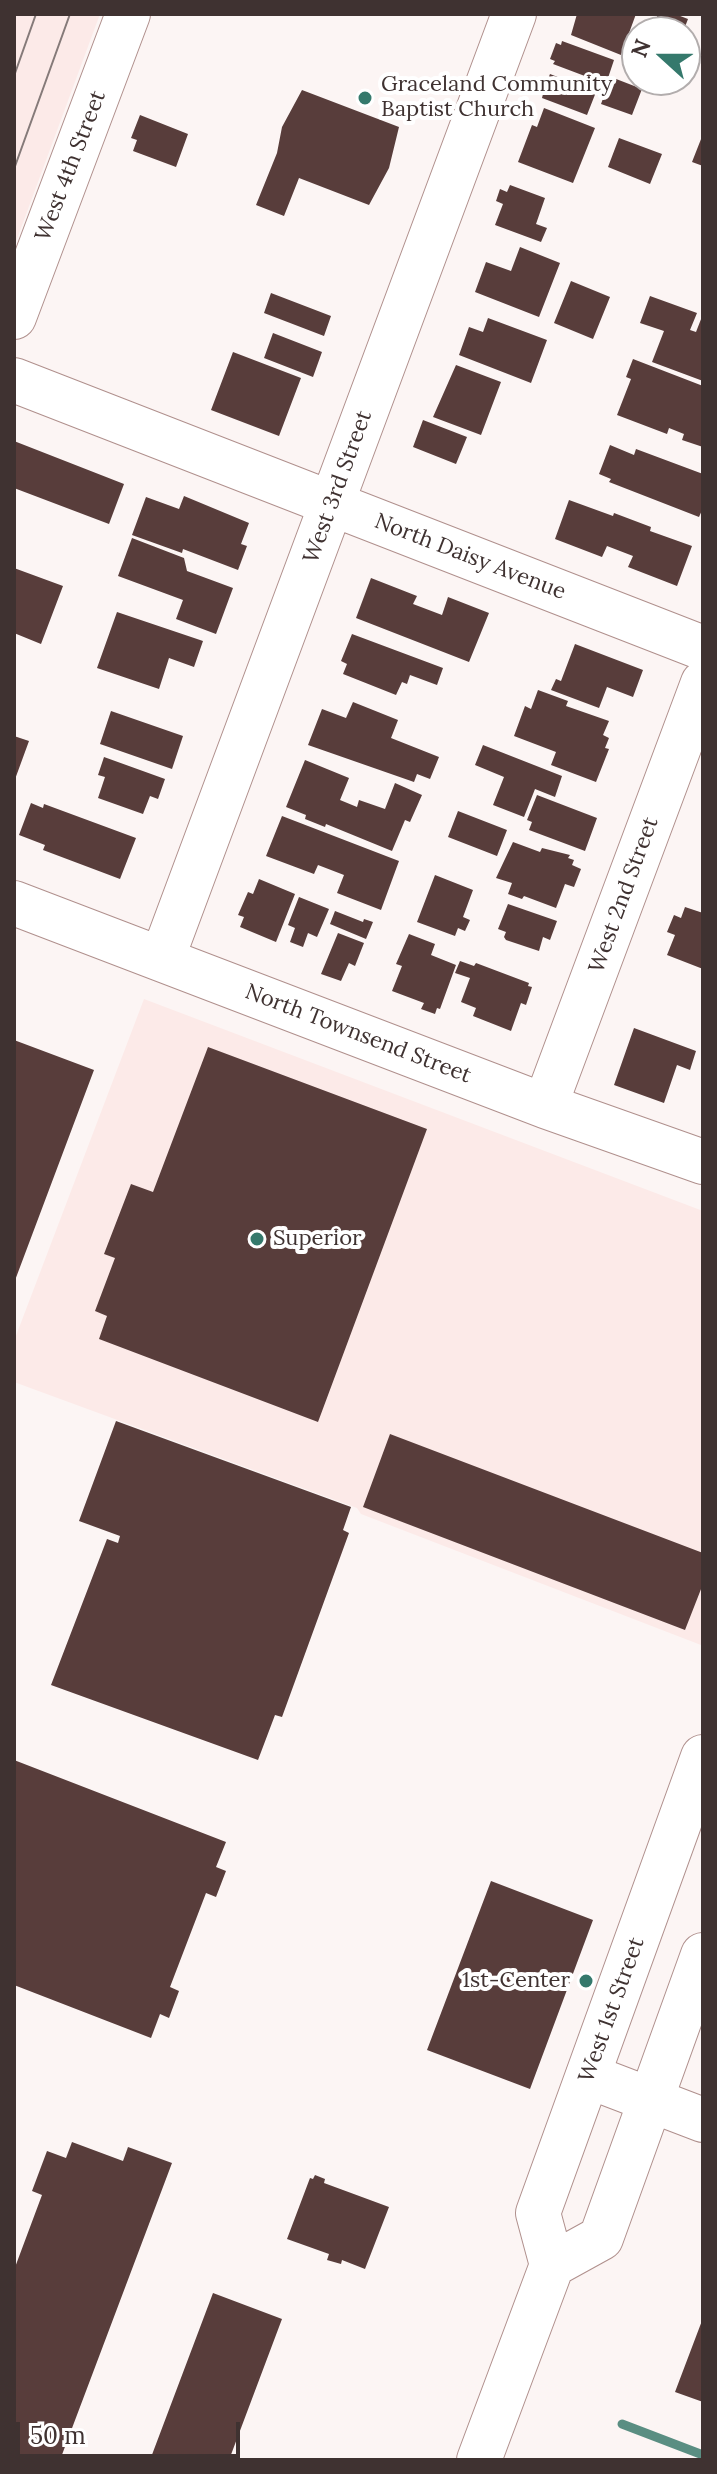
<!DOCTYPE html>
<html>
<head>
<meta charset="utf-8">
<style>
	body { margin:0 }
	#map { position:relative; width:717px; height:2474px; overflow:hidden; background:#fcf5f4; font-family:Lora,serif }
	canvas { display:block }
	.frame { position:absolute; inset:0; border:16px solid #3f3231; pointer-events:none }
	.north { position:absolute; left:621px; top:16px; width:80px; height:80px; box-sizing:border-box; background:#fff; border:2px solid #b2adad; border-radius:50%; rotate:291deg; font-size:22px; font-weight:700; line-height:32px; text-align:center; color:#3f3231 }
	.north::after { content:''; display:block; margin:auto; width:28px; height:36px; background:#35796c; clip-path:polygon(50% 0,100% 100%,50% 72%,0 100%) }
	.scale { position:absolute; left:16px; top:2422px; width:224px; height:36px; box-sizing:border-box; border:4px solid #3f3231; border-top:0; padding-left:10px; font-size:24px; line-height:28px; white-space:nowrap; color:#3f3231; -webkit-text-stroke:6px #fff; paint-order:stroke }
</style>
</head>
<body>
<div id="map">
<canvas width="717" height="2474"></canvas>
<div class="frame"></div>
<div class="north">N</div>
<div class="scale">50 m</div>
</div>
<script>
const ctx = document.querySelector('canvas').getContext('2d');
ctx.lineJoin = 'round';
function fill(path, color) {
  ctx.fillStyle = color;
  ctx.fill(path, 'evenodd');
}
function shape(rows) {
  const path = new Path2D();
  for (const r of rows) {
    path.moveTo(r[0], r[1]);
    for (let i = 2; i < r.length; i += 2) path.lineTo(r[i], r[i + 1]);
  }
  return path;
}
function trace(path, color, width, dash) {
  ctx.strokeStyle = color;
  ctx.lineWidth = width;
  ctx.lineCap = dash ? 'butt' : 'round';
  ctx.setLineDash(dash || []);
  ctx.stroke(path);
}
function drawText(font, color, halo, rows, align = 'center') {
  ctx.font = font + ' Lora,serif';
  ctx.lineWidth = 8;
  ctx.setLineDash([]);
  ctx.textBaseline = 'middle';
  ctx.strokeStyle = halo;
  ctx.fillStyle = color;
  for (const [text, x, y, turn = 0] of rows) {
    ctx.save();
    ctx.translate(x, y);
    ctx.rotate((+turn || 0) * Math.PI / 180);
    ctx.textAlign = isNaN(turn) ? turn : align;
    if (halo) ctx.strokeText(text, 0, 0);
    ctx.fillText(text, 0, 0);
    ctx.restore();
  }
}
const built = shape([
	[14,14,100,14,14,247],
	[144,999,703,1211,701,1645,361,1514,357,1508,14,1382,14,1341]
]);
const stream = shape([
	[622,2424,703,2455]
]);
const building = shape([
	[577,14,636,14,621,55,571,35],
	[658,14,675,14,688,19,683,32,651,32],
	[562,41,614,60,606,84,553,64,555,61,550,59,556,43,561,45],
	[550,74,596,92,587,115,542,98,543,94,537,92,543,76,548,79],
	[611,77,642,89,632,115,601,104],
	[302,90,399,127,389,168,369,205,299,178,284,216,256,205,277,153,282,127],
	[544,108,595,128,573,183,518,162,532,125,537,127],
	[140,115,188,134,176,167,133,151,137,140,131,138],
	[703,134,703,166,692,162],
	[619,138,662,154,650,184,608,167],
	[510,185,545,198,536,224,547,228,541,242,495,225,503,204,496,201,500,189,507,192],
	[520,247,560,263,539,317,475,292,486,262,511,271],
	[571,281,610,297,593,339,554,323],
	[271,293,331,316,324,336,264,313],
	[650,296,697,313,690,330,696,332,703,314,703,381,652,362,664,331,640,323],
	[488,318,547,340,531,383,459,355,469,327,483,332],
	[273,333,322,352,313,377,264,358],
	[233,352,301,378,279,436,211,410],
	[633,359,703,386,703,447,682,440,684,434,669,428,667,434,617,415,631,379,626,377],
	[456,365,501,382,481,435,433,417],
	[423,420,467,437,456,464,413,447],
	[14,441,124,484,109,524,14,488],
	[610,445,634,455,636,449,703,474,703,508,699,517,609,482,611,479,599,474],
	[184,496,249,523,241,544,247,546,238,570,183,549,182,553,132,535,146,497,179,509],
	[569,500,613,516,614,513,651,527,650,531,692,546,677,586,628,567,633,556,607,546,602,557,555,539],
	[132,538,184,558,187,571,233,588,216,634,176,619,183,600,118,576],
	[14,568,63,586,41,644,14,633],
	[371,578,417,596,413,604,442,615,448,597,489,613,469,662,356,618],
	[117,612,203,641,194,667,169,658,159,689,97,668],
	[352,634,443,668,437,685,410,675,407,684,402,682,396,695,343,674,347,664,341,661],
	[575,644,643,670,633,697,607,687,599,708,551,690,556,679,561,681],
	[538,690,568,701,566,706,609,721,603,735,609,738,605,748,609,749,596,782,551,765,556,752,514,736,525,706,531,709],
	[353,702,398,720,391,738,439,757,430,779,417,774,414,782,308,745,322,709,346,718],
	[111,711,183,736,172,769,100,744],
	[14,736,29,741,14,782],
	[483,745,562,776,555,797,535,789,524,817,493,805,504,777,475,765],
	[104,757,165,779,158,799,150,796,143,814,98,798,105,777,98,775],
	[305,760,349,778,340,800,357,807,359,800,385,809,395,783,422,795,410,822,405,820,392,851,326,824,325,827,305,819,306,815,286,807],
	[537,795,597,818,585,851,529,830,532,822,527,820],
	[31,803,43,808,44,804,136,838,120,879,43,850,45,845,19,835],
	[458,811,507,830,497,856,448,837],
	[282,816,399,861,381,910,337,893,344,875,318,865,314,874,266,856],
	[513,842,540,852,542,848,570,855,568,858,574,860,572,865,581,869,574,887,565,884,556,908,524,896,522,899,508,894,512,883,496,878],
	[435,875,473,890,463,917,470,920,465,931,458,928,455,936,417,922],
	[259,879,295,894,276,942,240,927,244,917,238,915,248,892,253,894],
	[299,897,329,909,317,937,308,933,303,947,290,942,295,928,288,925],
	[508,904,557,921,550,940,543,937,539,951,506,940,504,937,506,932,498,929],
	[685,907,703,913,703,969,667,955,675,935,667,932,674,915,681,918],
	[335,911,363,922,364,919,373,922,366,939,330,924],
	[338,933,364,943,355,966,349,963,341,981,321,974],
	[409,934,435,944,431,955,456,965,440,1009,437,1008,435,1014,421,1009,424,1003,392,991,402,966,396,964],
	[460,961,474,966,476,963,529,983,528,986,532,987,526,1005,521,1003,511,1031,473,1016,476,1008,461,1002,470,978,455,973],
	[634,1028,696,1051,690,1070,677,1065,664,1103,614,1085],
	[14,1040,94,1070,14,1283],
	[208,1047,427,1129,318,1422,99,1339,107,1316,95,1311,115,1258,104,1254,131,1184,153,1192],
	[116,1421,351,1507,343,1530,349,1533,282,1717,275,1715,258,1760,51,1685,107,1539,118,1543,120,1536,79,1521],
	[390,1434,703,1553,703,1584,685,1630,363,1507],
	[14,1760,226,1842,216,1867,226,1871,216,1897,206,1893,170,1987,179,1991,169,2018,160,2014,151,2038,14,1985],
	[491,1881,593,1920,530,2089,427,2050],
	[72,2142,123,2161,128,2147,172,2163,60,2460,14,2460,14,2270,42,2195,32,2191,47,2151,66,2158],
	[315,2175,325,2179,324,2183,389,2207,365,2269,342,2260,341,2264,327,2260,329,2254,287,2239,310,2178,313,2179],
	[213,2293,282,2319,229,2460,150,2460],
	[703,2318,703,2402,675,2392]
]);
const minor = shape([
	[14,317,128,14],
	[14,380,703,648],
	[14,903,545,1106,703,1162],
	[162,959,514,14],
	[545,1106,703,683],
	[588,2076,703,2120]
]);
const major = shape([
	[552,2265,601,2238,703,1955],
	[479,2460,552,2265,538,2213,703,1757]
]);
const tram = shape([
	[14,76,36,14],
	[14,169,70,14]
]);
const markers = [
	[365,98,8,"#35796c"],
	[257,1239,8,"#35796c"],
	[586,1981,8,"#35796c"]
];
const poiNames = [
	["Graceland Community",381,85],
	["Baptist Church",381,110],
	["Superior",273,1239],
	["1st-Center",570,1981,"right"]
];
const streetNames = [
	["West 4th Street",71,166,-69],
	["West 3rd Street",338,487,-70],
	["North Daisy Avenue",470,557,21],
	["West 2nd Street",624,895,-70],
	["North Townsend Street",358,1034,21],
	["West 1st Street",612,2010,-70]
];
fill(built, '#fceae8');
trace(stream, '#5a8e82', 9);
fill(building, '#583d3b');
trace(minor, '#b0908d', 46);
trace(major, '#b0908d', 46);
trace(minor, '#fff', 44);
trace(major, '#fff', 44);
trace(tram, '#857a79', 2);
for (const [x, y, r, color] of markers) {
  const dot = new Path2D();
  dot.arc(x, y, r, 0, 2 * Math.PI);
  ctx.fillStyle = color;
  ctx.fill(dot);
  trace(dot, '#fff', 3);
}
drawText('22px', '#3f3231', '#fff', poiNames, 'left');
drawText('22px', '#3f3231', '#fff', streetNames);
</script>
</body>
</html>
